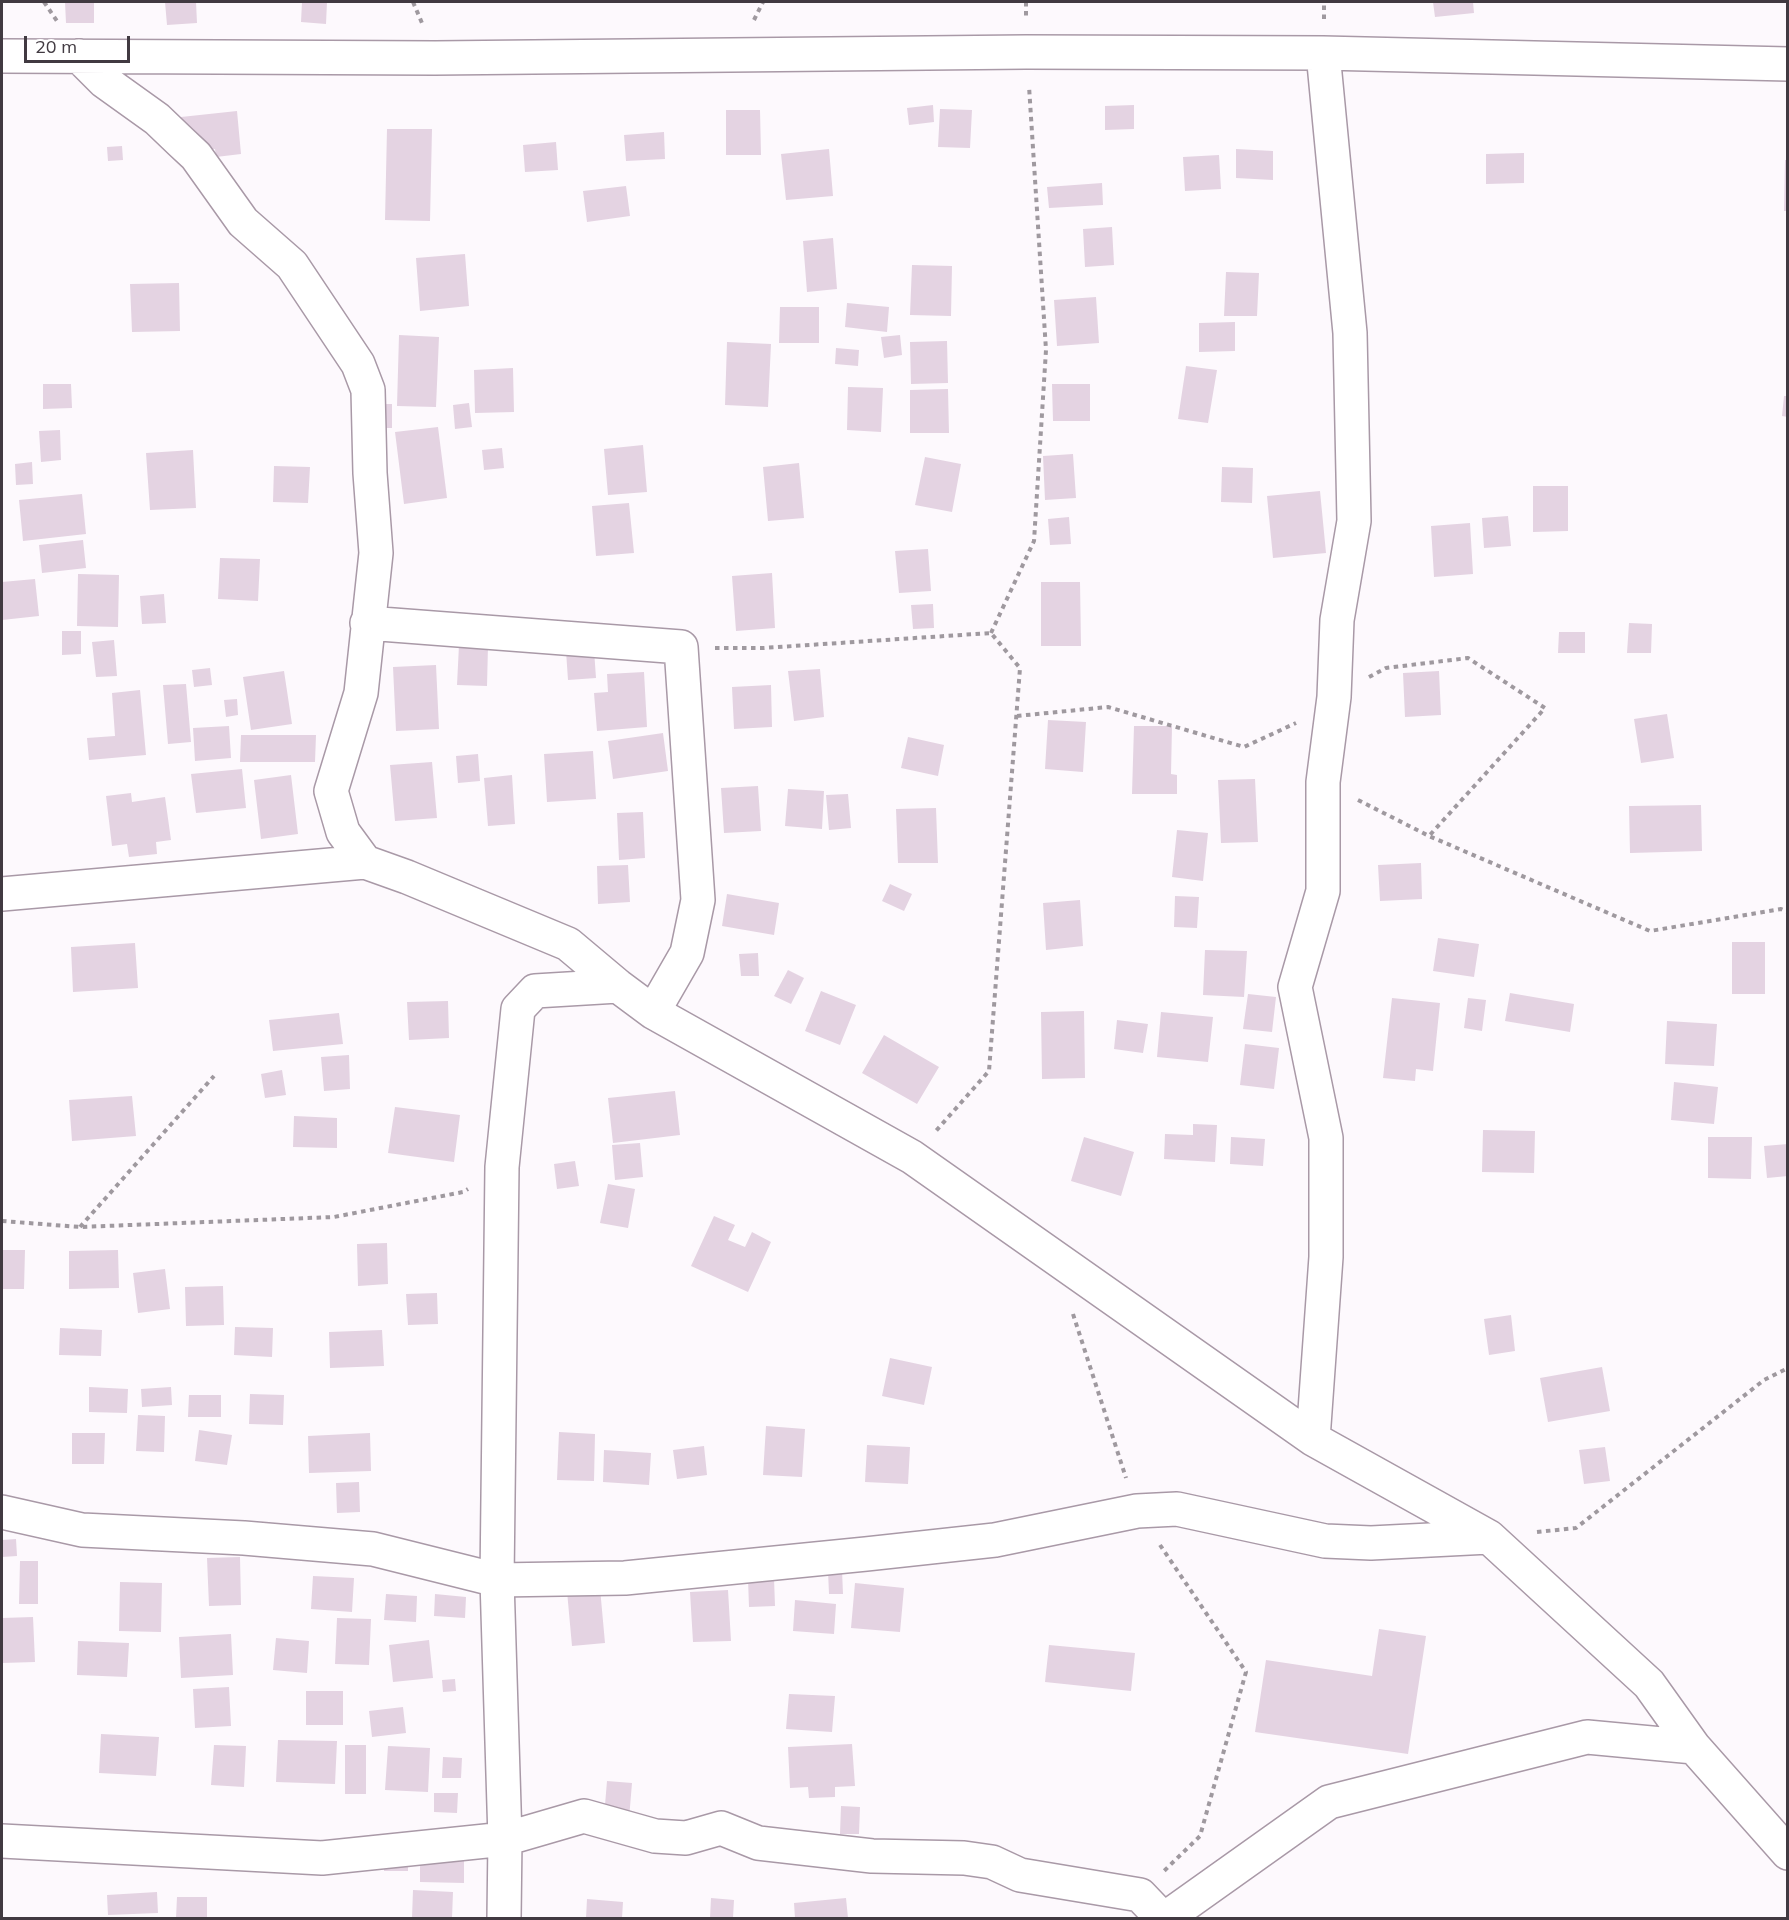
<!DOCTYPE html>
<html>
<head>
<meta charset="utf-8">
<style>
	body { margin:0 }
	#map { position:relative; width:1789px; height:1920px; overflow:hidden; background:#fdf9fd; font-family:Mulish,sans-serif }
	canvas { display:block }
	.frame { position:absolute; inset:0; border:3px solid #413a41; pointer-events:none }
	.scale { position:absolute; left:24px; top:36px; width:106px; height:27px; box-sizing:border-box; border:3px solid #413a41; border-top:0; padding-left:8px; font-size:18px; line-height:21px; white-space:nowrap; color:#413a41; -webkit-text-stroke:4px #fff; paint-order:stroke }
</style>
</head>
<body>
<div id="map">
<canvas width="1789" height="1920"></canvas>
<div class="frame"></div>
<div class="scale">20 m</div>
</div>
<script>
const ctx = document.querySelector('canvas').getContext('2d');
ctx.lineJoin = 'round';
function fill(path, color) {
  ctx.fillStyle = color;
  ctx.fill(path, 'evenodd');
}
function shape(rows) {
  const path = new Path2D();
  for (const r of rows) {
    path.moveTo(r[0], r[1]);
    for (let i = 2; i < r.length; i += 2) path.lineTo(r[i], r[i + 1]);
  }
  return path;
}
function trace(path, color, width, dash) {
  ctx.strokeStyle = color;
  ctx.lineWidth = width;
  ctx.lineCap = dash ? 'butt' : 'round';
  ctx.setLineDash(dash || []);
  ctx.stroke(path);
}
const building = shape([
	[65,2,94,2,94,23,66,23],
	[165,2,196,2,197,23,167,25],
	[302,2,327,2,326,24,301,22],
	[1433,2,1473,2,1474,13,1435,17],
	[933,105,934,122,909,125,907,108],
	[1134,105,1134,129,1105,130,1105,106],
	[940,109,972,110,970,148,938,147],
	[726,110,760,110,761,155,726,155],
	[237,111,241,154,216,157,215,149,200,151,183,140,181,117],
	[387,129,432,129,430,221,385,220],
	[664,132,665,159,626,161,624,135],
	[556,142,558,170,525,172,523,145],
	[122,146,123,160,108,161,107,147],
	[829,149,833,196,786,200,781,154],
	[1236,149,1273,151,1273,180,1236,178],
	[1524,153,1524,183,1486,184,1486,154],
	[1219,155,1221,189,1185,191,1183,157],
	[1785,160,1788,160,1788,211,1784,211],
	[1102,183,1103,205,1049,208,1047,187],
	[626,186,630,216,587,222,583,191],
	[1112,227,1114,265,1085,267,1083,229],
	[833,238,837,289,807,292,803,241],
	[465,254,469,306,420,311,416,258],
	[912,265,952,266,951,316,910,315],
	[1226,272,1259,273,1257,316,1224,316],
	[179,283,180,331,132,332,130,284],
	[1096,297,1099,343,1057,346,1054,300],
	[847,303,889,307,887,332,845,327],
	[780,307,819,307,819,343,779,343],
	[1235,322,1235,351,1199,352,1199,323],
	[399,335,439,337,436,407,397,406],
	[900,335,902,355,884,358,881,337],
	[947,341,948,383,911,384,910,342],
	[727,342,771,344,768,407,725,405],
	[836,348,859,350,858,366,835,364],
	[1186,366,1217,370,1208,423,1178,419],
	[513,368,514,412,475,413,474,370],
	[43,384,71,384,72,408,43,409],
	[1052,384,1090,384,1090,421,1053,421],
	[848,387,883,388,881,432,847,430],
	[948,389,949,433,910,433,910,390],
	[1784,396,1788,396,1788,417,1782,416],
	[469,403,472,427,455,429,453,405],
	[375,404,392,404,392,428,376,428],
	[438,427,447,498,404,504,395,432],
	[60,430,61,460,41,462,39,431],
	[643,445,647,492,608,495,604,449],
	[502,448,504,468,484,470,482,450],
	[193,450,196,508,150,510,146,453],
	[1073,454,1076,498,1045,500,1043,456],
	[925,457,961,464,952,512,915,505],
	[32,462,33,484,16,485,15,464],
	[799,463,804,518,768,521,763,467],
	[274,466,310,467,308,503,273,502],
	[1222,467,1253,468,1252,503,1221,502],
	[1533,486,1568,486,1568,531,1533,532],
	[1320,491,1326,553,1273,558,1267,496],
	[82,494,86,534,23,541,19,500],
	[629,503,634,553,596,556,592,506],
	[1508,516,1511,546,1484,548,1482,518],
	[1069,517,1071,544,1050,545,1048,519],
	[1470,523,1473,574,1434,577,1431,526],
	[83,540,86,568,42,573,39,545],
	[928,549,931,591,899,593,895,551],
	[220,558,260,559,258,601,218,599],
	[772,573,775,628,736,631,732,576],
	[78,574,119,575,118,627,77,626],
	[35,579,39,616,2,620,2,582],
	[1041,582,1080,582,1081,646,1041,646],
	[164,594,166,623,142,624,140,596],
	[933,604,934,628,913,629,911,605],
	[1629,623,1652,624,1651,653,1627,653],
	[62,631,81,631,81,654,62,655],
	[1559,632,1585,632,1585,653,1558,653],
	[114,640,117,676,96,677,92,642],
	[459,645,488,646,487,686,457,685],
	[594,650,596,678,568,680,566,651],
	[436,665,439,729,396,731,393,667],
	[210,668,212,685,194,687,192,670],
	[820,669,824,717,794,721,788,671],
	[284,671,292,724,251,730,243,677],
	[1439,671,1441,715,1405,717,1403,673],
	[644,672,647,727,597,731,594,693,608,692,607,674],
	[186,684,191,742,168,744,163,685],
	[771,685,772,727,734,729,732,687],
	[140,690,146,755,89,760,87,738,115,736,112,693],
	[237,699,238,715,226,717,224,700],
	[1667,714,1674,758,1641,763,1634,719],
	[1048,720,1086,722,1083,772,1045,769],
	[229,726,231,758,195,761,193,728],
	[1134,726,1172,726,1171,774,1177,775,1177,794,1132,794],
	[663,733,668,771,613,779,608,741],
	[241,735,316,735,315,762,240,762],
	[908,737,944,745,938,776,901,768],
	[593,751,596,799,547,802,544,754],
	[478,754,480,781,458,783,456,756],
	[432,762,437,818,395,821,390,765],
	[242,769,246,808,196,813,191,774],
	[291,775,298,834,261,839,254,780],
	[512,775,515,824,488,826,484,778],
	[1255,779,1258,842,1221,843,1218,780],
	[758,786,761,831,724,833,721,788],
	[788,789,824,791,822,829,785,826],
	[131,793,132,802,165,797,171,840,156,842,157,854,129,857,127,844,112,846,106,796],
	[848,794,851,828,829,830,826,795],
	[1701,805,1702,851,1630,853,1629,806],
	[936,808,938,863,898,863,896,809],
	[643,812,645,858,619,860,617,813],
	[1177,830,1208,833,1203,881,1172,877],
	[1421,863,1422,899,1380,901,1378,865],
	[628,865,630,902,598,904,597,866],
	[890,884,912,894,904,911,882,901],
	[727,894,779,903,774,935,722,926],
	[1175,896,1199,897,1197,928,1174,927],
	[1080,900,1083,946,1046,950,1043,903],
	[1438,938,1479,944,1474,977,1433,971],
	[1732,942,1765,942,1765,994,1732,994],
	[135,943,138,988,73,992,71,947],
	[1205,950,1247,951,1244,997,1203,995],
	[758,953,759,976,741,976,739,954],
	[788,970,804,978,791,1004,774,996],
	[821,991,856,1005,840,1045,805,1031],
	[1510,993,1574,1004,1570,1032,1505,1021],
	[1248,994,1276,997,1272,1032,1243,1029],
	[1392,998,1440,1003,1433,1071,1416,1069,1415,1081,1383,1078],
	[1468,998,1486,1000,1482,1031,1464,1028],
	[448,1001,449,1038,409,1040,407,1002],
	[1084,1011,1085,1078,1042,1079,1041,1012],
	[1161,1012,1213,1017,1208,1062,1157,1057],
	[339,1013,343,1044,273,1051,269,1020],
	[1117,1020,1148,1024,1143,1053,1114,1049],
	[1667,1021,1717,1024,1714,1066,1665,1064],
	[884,1035,939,1067,917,1104,862,1073],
	[1245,1044,1279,1048,1274,1089,1240,1085],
	[349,1055,350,1089,324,1091,321,1057],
	[282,1070,286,1095,265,1098,261,1074],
	[1674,1082,1718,1087,1714,1124,1671,1120],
	[675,1091,680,1135,613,1143,608,1098],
	[132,1096,136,1136,72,1141,69,1100],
	[395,1107,460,1115,454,1162,388,1153],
	[294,1116,337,1118,337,1148,293,1147],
	[1193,1124,1217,1125,1215,1162,1164,1159,1165,1134,1193,1135],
	[1483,1130,1535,1131,1534,1173,1482,1172],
	[1084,1137,1134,1152,1121,1196,1071,1181],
	[1231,1137,1265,1139,1263,1166,1230,1164],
	[1708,1137,1752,1137,1751,1179,1708,1178],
	[640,1143,643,1177,615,1180,612,1145],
	[1788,1144,1788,1176,1767,1178,1764,1146],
	[575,1161,579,1186,557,1189,554,1164],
	[608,1184,635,1189,628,1228,600,1223],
	[714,1216,735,1225,728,1240,745,1247,752,1232,771,1242,748,1292,691,1266],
	[387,1243,388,1284,358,1286,357,1244],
	[2,1250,25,1250,24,1289,2,1289],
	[118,1250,119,1288,69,1289,69,1251],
	[165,1269,170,1309,138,1313,133,1273],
	[223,1286,224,1325,186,1326,185,1287],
	[437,1293,438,1324,408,1325,406,1294],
	[1511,1315,1515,1351,1489,1355,1484,1319],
	[235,1327,273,1328,272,1357,234,1355],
	[60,1328,102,1330,101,1356,59,1355],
	[382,1330,384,1366,330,1368,329,1332],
	[890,1358,932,1367,924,1405,882,1396],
	[1602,1367,1610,1411,1548,1422,1540,1378],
	[89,1387,128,1389,127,1413,89,1412],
	[171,1387,172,1405,142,1407,141,1389],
	[250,1394,284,1395,283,1425,249,1424],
	[189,1395,221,1395,221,1417,188,1417],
	[138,1415,165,1416,164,1452,136,1451],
	[766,1426,805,1429,802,1477,763,1475],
	[199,1430,232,1435,227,1465,195,1461],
	[559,1432,595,1434,594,1481,557,1480],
	[72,1433,105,1433,104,1464,72,1464],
	[370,1433,371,1471,309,1473,308,1436],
	[867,1445,910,1447,908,1484,865,1482],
	[704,1446,707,1475,677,1479,673,1450],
	[1605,1447,1610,1481,1584,1484,1579,1450],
	[604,1450,651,1453,649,1485,603,1482],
	[359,1482,360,1512,337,1513,336,1483],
	[16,1539,17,1556,2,1557,2,1540],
	[240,1557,241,1605,209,1606,207,1558],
	[20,1561,38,1561,38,1604,19,1604],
	[842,1570,843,1594,829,1594,828,1571],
	[313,1576,354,1578,352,1612,311,1609],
	[774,1578,775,1606,749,1607,748,1579],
	[120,1582,162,1583,161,1632,119,1631],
	[855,1583,904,1588,900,1632,851,1628],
	[600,1588,605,1643,572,1646,567,1591],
	[728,1590,731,1641,693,1642,690,1592],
	[386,1594,417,1596,416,1622,384,1620],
	[435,1594,466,1597,465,1618,434,1616],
	[795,1600,836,1604,834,1634,793,1631],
	[33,1617,35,1662,2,1663,2,1618],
	[337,1618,371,1619,369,1665,335,1664],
	[1379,1629,1426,1636,1408,1754,1255,1732,1266,1660,1372,1676],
	[231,1634,233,1675,181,1678,179,1637],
	[276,1638,309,1641,307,1673,273,1670],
	[429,1640,433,1678,393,1682,389,1645],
	[78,1641,129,1643,127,1677,77,1675],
	[1049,1645,1135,1653,1131,1691,1045,1682],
	[455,1679,456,1691,443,1692,442,1680],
	[229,1687,231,1726,195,1728,193,1689],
	[306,1691,343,1691,343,1725,306,1725],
	[789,1694,835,1696,832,1732,786,1729],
	[403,1707,406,1733,372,1737,369,1711],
	[101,1734,159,1737,156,1776,99,1773],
	[278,1740,337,1741,335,1784,276,1782],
	[852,1744,855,1786,835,1787,835,1797,809,1798,808,1787,790,1788,788,1747],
	[214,1745,246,1746,244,1787,211,1785],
	[345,1745,366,1745,366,1794,345,1794],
	[388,1746,430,1748,428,1792,385,1790],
	[443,1757,462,1758,461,1778,442,1778],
	[607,1781,632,1783,629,1819,604,1817],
	[434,1793,458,1793,457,1813,434,1812],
	[841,1806,860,1807,859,1834,840,1834],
	[384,1855,408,1855,408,1871,384,1871],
	[420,1857,464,1858,464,1883,420,1882],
	[413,1890,453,1892,452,1918,412,1918],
	[157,1892,158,1913,108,1915,107,1895],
	[177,1897,207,1897,207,1918,176,1918],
	[711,1898,734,1900,733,1918,710,1918],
	[846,1898,848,1918,795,1918,794,1903],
	[587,1899,623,1902,622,1918,586,1918]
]);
const path = shape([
	[44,2,57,21],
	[413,2,422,23],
	[1026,2,1026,19],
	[1324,19,1324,2],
	[754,20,763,2],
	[991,633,1034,541,1046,350,1029,86],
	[715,648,763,648,991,633,1020,668,989,1071,935,1132],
	[1369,677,1386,668,1468,658,1545,708,1429,836],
	[1017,716,1108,707,1244,747,1296,723],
	[1358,800,1429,836,1650,931,1781,909,1788,912],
	[2,1221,80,1227,334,1217,463,1192,468,1189],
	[80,1227,214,1076],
	[1073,1314,1126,1478],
	[1537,1532,1576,1528,1764,1380,1788,1368],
	[1160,1545,1246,1672,1200,1836,1164,1871]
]);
const minor = shape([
	[2,56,435,58,1026,52,1323,53,1788,64],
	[79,56,104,81,157,119,181,142,196,156,243,222,292,265,358,364,368,390,370,473,376,553,361,693,331,791,343,832,365,862],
	[367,623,681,647,698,900,687,953,653,1012],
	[2,894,365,862,407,877,568,944,618,986,653,1012,912,1157,1313,1439,1489,1537,1649,1684,1694,1747,1788,1853],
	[1313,1439,1326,1257,1326,1138,1295,987,1323,891,1323,782,1334,697,1337,620,1354,521,1350,333,1323,53],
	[2,1512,82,1530,244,1538,373,1549,497,1580,625,1578,866,1554,995,1540,1137,1511,1177,1509,1325,1541,1371,1543,1489,1537],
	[2,1841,322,1858,505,1839,584,1816,655,1836,686,1838,721,1828,758,1843,872,1856,964,1858,992,1862,1020,1875,1140,1895,1162,1918],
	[504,1918,505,1839,497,1580,502,1167,518,1009,535,991,618,986],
	[1166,1918,1329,1802,1587,1737,1694,1747]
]);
fill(building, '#e4d3e2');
trace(minor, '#a999a7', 36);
trace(path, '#9f999f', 4, [4.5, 4.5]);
trace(minor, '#fff', 33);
</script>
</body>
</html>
